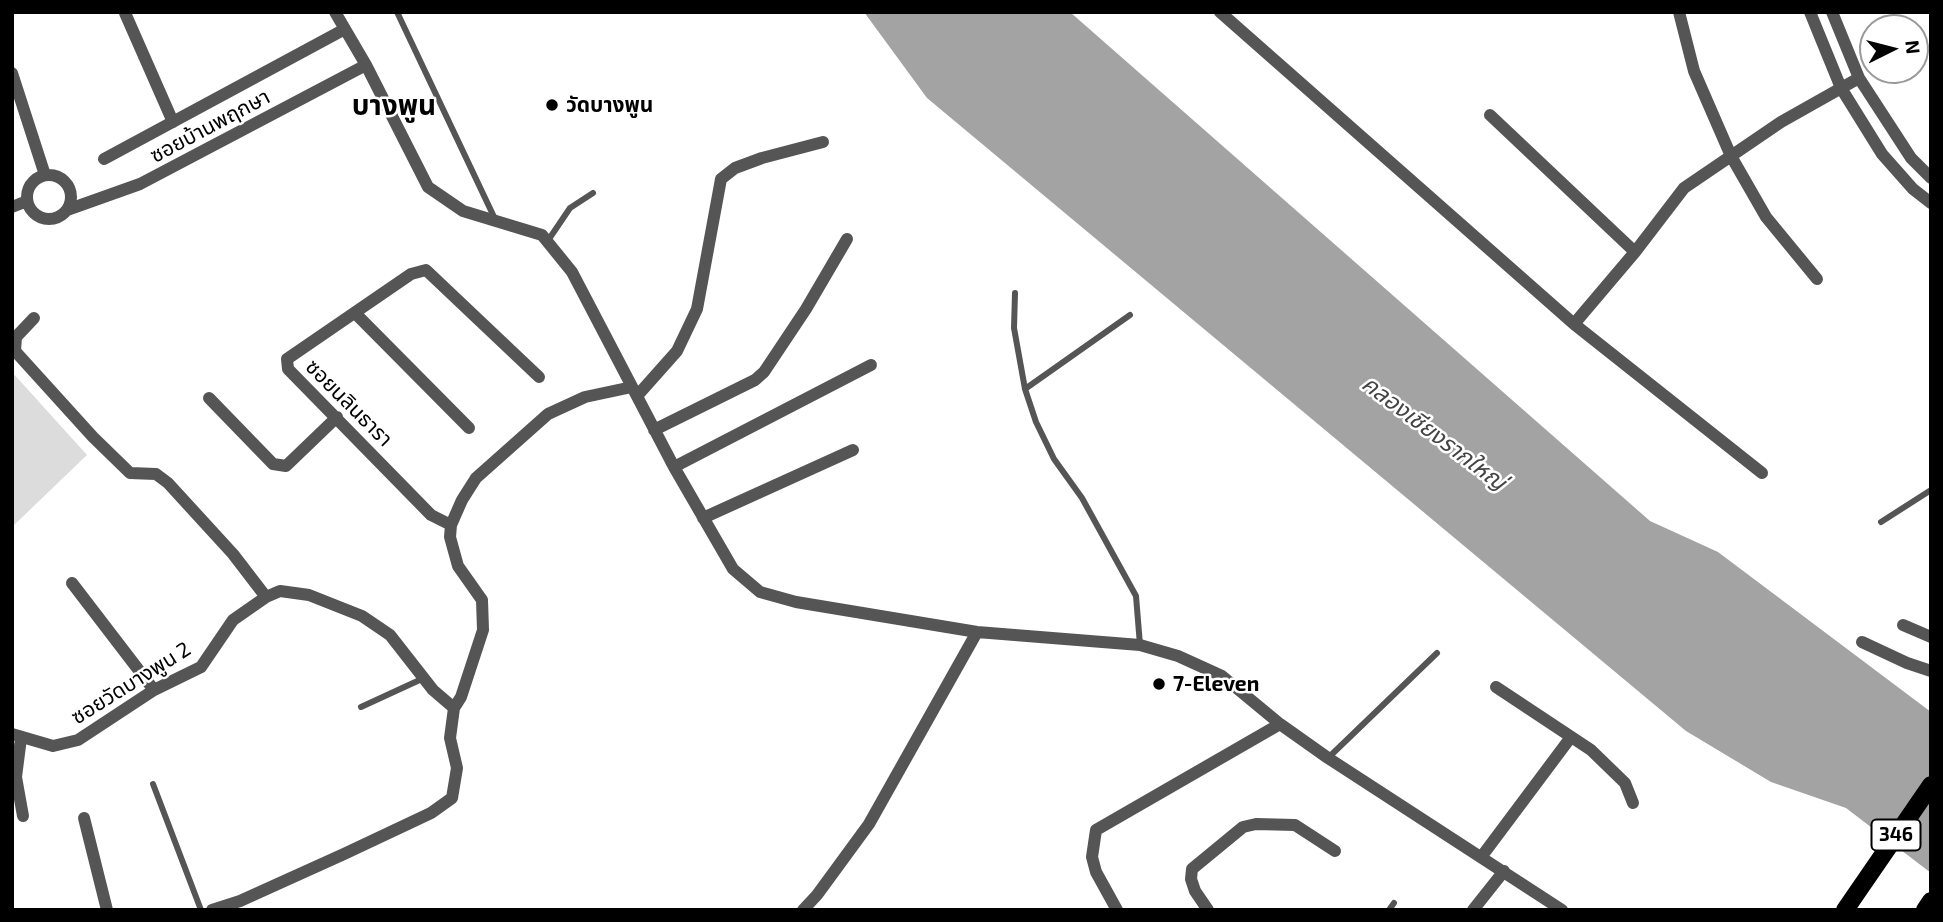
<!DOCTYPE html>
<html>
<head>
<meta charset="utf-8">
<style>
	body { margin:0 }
	#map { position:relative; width:1943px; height:922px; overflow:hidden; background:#fff; font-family:"Exo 2",sans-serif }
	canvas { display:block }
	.frame { position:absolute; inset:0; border:14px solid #000; pointer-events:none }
	.north { position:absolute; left:1859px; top:14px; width:70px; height:70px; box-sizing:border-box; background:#fff; border:2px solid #999; border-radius:50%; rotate:84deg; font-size:19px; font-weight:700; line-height:28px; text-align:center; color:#000 }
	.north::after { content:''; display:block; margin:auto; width:24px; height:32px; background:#000; clip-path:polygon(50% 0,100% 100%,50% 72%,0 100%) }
</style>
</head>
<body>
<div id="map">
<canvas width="1943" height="922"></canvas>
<div class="frame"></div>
<div class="north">N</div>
</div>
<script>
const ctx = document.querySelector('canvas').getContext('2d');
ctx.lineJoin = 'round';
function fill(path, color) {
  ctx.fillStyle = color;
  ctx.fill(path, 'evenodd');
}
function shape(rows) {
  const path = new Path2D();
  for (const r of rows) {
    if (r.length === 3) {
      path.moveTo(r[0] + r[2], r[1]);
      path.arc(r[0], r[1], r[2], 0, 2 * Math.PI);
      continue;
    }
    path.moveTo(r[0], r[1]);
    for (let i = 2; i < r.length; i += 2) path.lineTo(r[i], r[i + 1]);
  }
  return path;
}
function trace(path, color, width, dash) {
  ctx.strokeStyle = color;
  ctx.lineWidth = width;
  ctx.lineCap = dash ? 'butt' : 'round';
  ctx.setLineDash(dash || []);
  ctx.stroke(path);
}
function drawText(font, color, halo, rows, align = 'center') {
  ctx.font = font + ' "Exo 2","Noto Sans Thai",sans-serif';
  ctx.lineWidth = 5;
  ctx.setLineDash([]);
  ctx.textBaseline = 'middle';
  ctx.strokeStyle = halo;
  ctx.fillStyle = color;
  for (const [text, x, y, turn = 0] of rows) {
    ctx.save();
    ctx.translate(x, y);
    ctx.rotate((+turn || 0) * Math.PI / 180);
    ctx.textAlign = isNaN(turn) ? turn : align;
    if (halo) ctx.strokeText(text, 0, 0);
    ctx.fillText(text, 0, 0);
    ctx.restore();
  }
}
const green = shape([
	[12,372,87,455,12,527]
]);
const water = shape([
	[864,12,1070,12,1650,521,1718,552,1931,712,1931,873,1846,808,1771,782,1686,731,927,98]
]);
const lane = shape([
	[397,12,495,219],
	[547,242,570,208,593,193],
	[1015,293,1014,328,1025,389,1036,422,1054,459,1082,498,1136,596,1140,645],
	[1025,389,1130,315],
	[1881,522,1931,490],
	[361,707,424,678],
	[1328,758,1437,653],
	[153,784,201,910],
	[1389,910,1394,903]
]);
const street = shape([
	[335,12,366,65,428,187,463,211,542,235,572,272,674,467,733,569,760,592,796,602,977,632,1140,645,1178,656,1222,676,1280,724,1328,758,1562,910],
	[1220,12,1574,324,1762,473],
	[1679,12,1694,71,1731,156,1766,217,1817,279],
	[1810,12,1841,88,1882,154,1913,189,1931,203],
	[1832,12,1859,78,1911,158,1931,178],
	[125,13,173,122],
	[12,73,45,175],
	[1490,115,1635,252],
	[104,159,345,29],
	[49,197,22],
	[12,207,27,201],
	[67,210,140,184,366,65],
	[355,313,469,428],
	[34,318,16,337,15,351,93,437,130,473,156,474,168,483,233,554,266,597],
	[1574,324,1635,252,1684,188,1781,122,1859,78],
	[637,396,677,351,697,309,721,179,735,168,762,158,823,142],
	[209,398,273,464,286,466,337,417],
	[654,430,755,380,764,372,806,309,847,239],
	[674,467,871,365],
	[703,518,853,450],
	[451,525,431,515,288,369,287,359,411,274,426,270,539,377],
	[72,583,154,690],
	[1903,625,1931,637],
	[1862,642,1907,663,1931,671],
	[1496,687,1591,750,1625,783,1633,803],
	[12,734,53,746,78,740,154,690,201,667,233,620,266,597,280,591,309,595,362,616,390,635,433,690,454,708],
	[21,738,16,777,23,816],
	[84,818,107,910],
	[1482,856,1571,737],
	[212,910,240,901,344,854,431,813,452,798,457,768,450,738,454,708,461,697,483,630,482,600,458,566,450,537,451,525,462,500,476,478,548,414,585,397,632,387],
	[803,910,817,895,869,824,977,632],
	[1117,910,1096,872,1092,857,1096,830,1280,724],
	[1208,910,1195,891,1191,879,1192,869,1243,827,1256,824,1295,825,1335,851],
	[1473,910,1504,871]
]);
const primary = shape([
	[1845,910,1931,785],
	[1925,910,1931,901]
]);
const markers = [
	[552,105,7,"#000"],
	[1159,684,7,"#000"]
];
const shields = [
	[1896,835,49]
];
const shieldNames = [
	["346",1896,835]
];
const poiNames = [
	["วัดบางพูน",566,105],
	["7-Eleven",1173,684]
];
const streetNames = [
	["ซอยบ้านพฤกษา",210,126,-28],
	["ซอยนลินธารา",349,403,45],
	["ซอยวัดบางพูน 2",131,683,-32]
];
const waterNames = [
	["คลองเชียงรากใหญ่",1434,433,37]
];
const districtNames = [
	["บางพูน",394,106]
];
fill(green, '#dcdcdc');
fill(water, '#a3a3a3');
trace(lane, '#555', 6);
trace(street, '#555', 12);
trace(primary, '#000', 18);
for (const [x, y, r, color] of markers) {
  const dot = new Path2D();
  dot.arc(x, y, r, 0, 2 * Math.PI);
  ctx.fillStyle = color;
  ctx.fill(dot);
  trace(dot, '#fff', 2.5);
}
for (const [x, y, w] of shields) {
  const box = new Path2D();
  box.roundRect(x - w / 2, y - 15.5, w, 31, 5);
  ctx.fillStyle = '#fff';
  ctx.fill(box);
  trace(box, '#000', 2);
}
drawText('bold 19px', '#000', null, shieldNames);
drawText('bold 21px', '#000', '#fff', poiNames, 'left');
drawText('21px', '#000', '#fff', streetNames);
drawText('italic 23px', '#444', '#fff', waterNames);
drawText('bold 28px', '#000', '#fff', districtNames);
</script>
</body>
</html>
